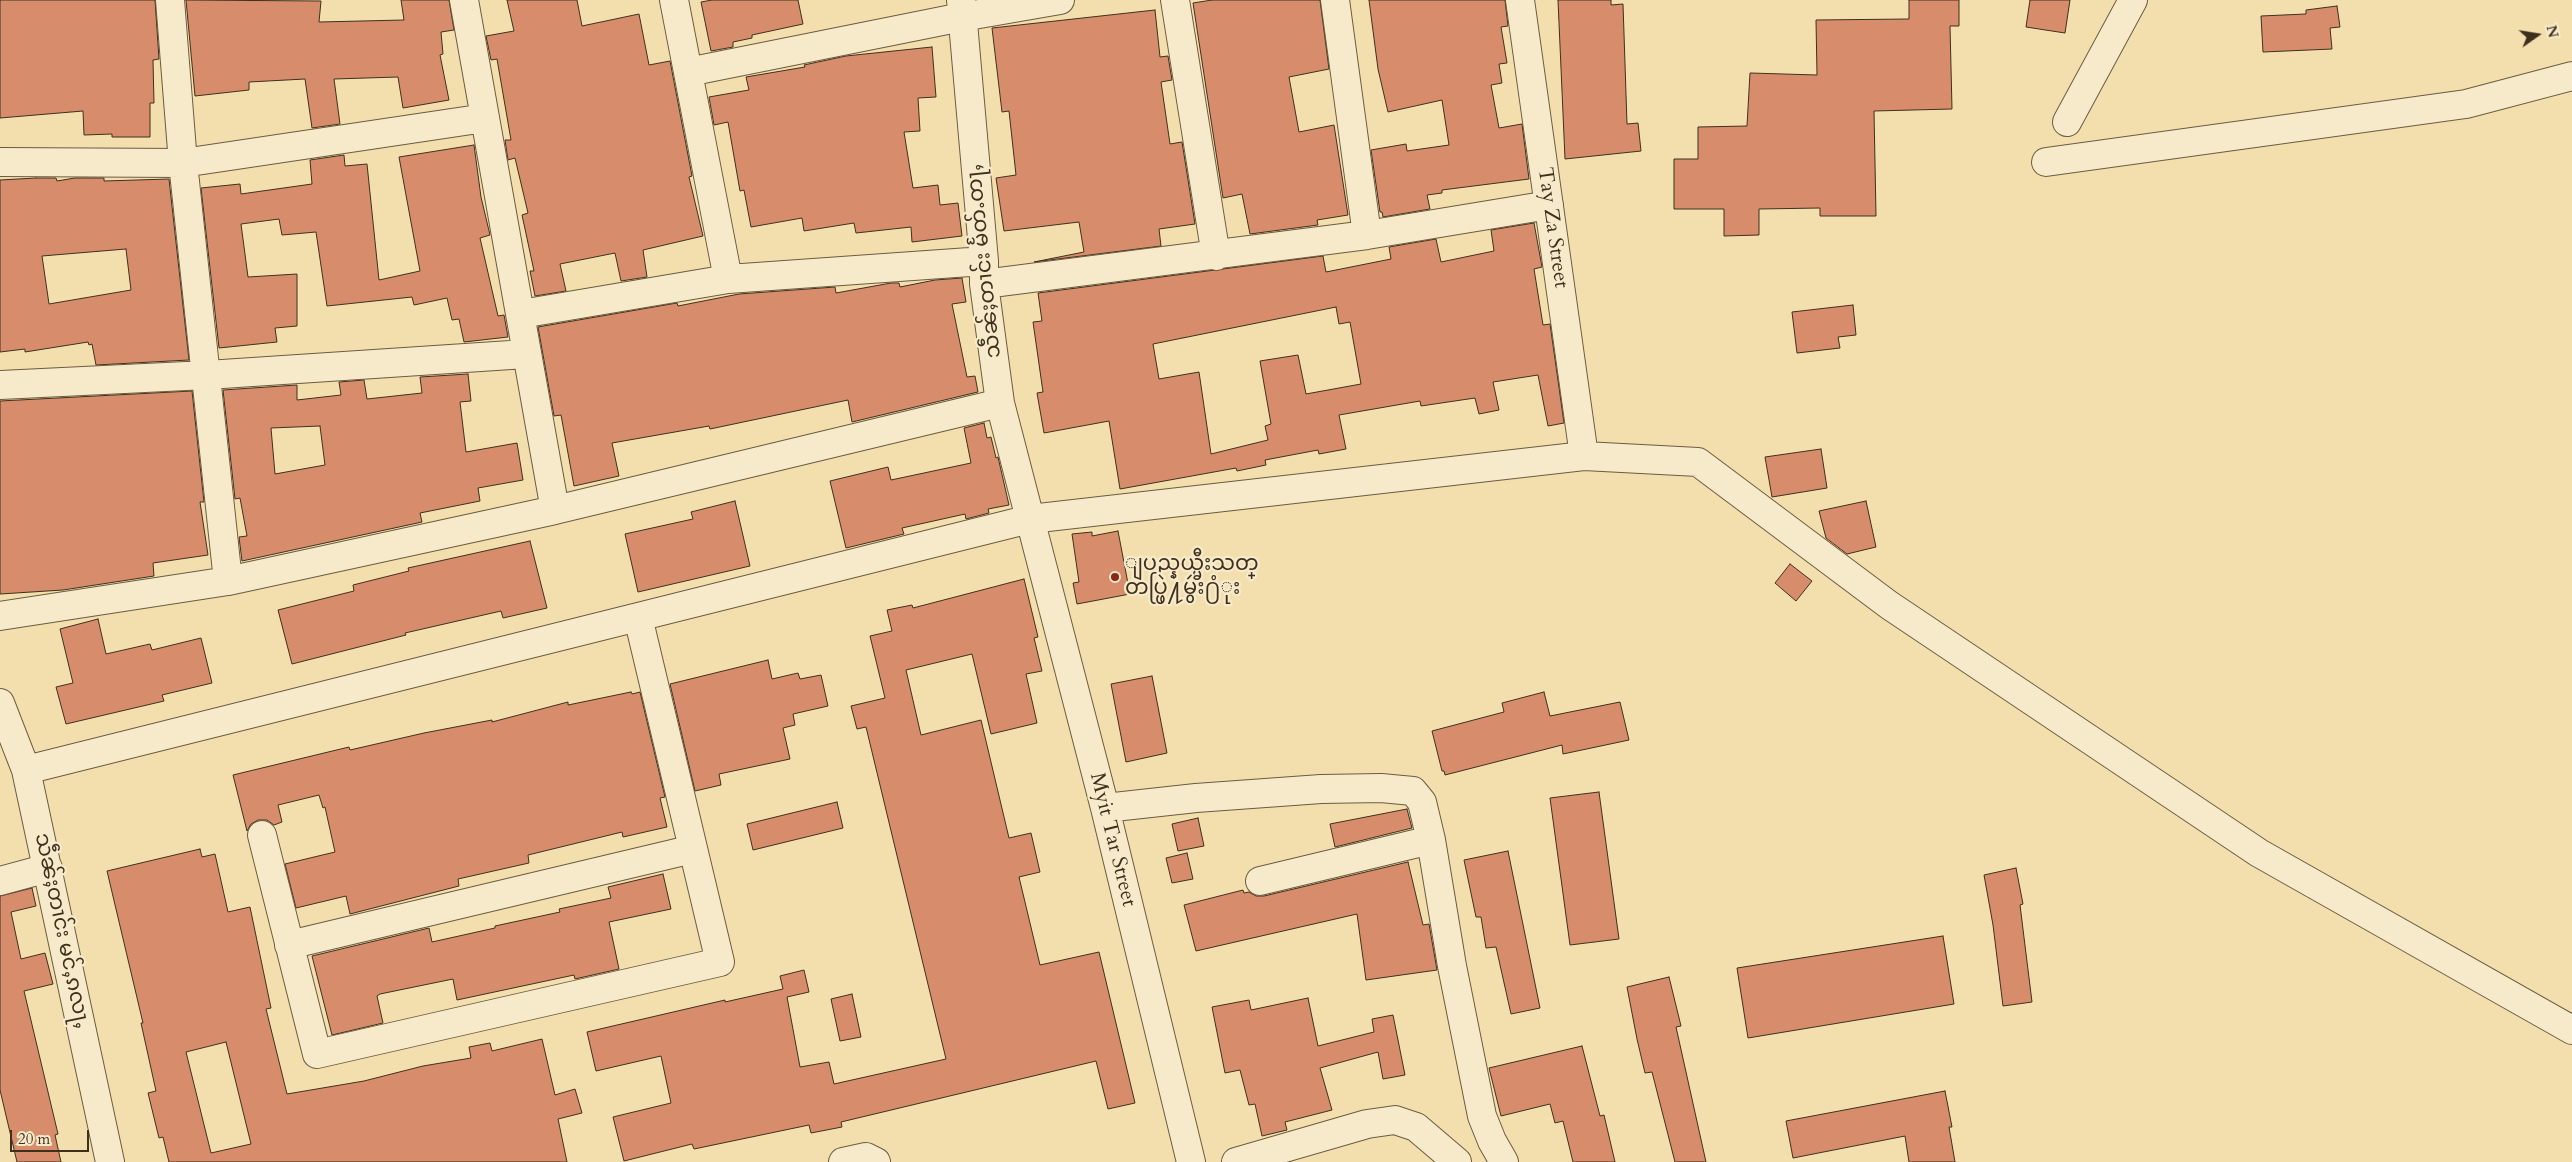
<!DOCTYPE html>
<html>
<head>
<meta charset="utf-8">
<style>
	body { margin:0 }
	#map { position:relative; width:2572px; height:1162px; overflow:hidden; background:#f3dfae; font-family:Cardo,serif }
	canvas { display:block }
	.north { position:absolute; left:2512px; top:10px; width:50px; height:50px; -webkit-text-stroke:4px #f7eaca; paint-order:stroke; rotate:77deg; font-size:14px; font-weight:700; line-height:20px; text-align:center; color:#3e301d }
	.north::after { content:''; display:block; margin:auto; width:18px; height:22px; background:#3e301d; clip-path:polygon(50% 0,100% 100%,50% 72%,0 100%) }
	.scale { position:absolute; left:10px; top:1130px; width:79px; height:22px; box-sizing:border-box; border:2px solid #3e301d; border-top:0; padding-left:6px; font-size:15px; line-height:18px; white-space:nowrap; color:#3e301d; -webkit-text-stroke:4px #f7eaca; paint-order:stroke }
</style>
</head>
<body>
<div id="map">
<canvas width="2572" height="1162"></canvas>
<div class="north">N</div>
<div class="scale">20 m</div>
</div>
<script>
const ctx = document.querySelector('canvas').getContext('2d');
ctx.lineJoin = 'round';
function fill(path, color) {
  ctx.fillStyle = color;
  ctx.fill(path, 'evenodd');
}
function shape(rows) {
  const path = new Path2D();
  for (const r of rows) {
    path.moveTo(r[0], r[1]);
    for (let i = 2; i < r.length; i += 2) path.lineTo(r[i], r[i + 1]);
  }
  return path;
}
function trace(path, color, width, dash) {
  ctx.strokeStyle = color;
  ctx.lineWidth = width;
  ctx.lineCap = dash ? 'butt' : 'round';
  ctx.setLineDash(dash || []);
  ctx.stroke(path);
}
function drawText(font, color, halo, rows, align = 'center') {
  ctx.font = font + ' Cardo,"Noto Sans Myanmar",serif';
  ctx.lineWidth = 4.5;
  ctx.setLineDash([]);
  ctx.textBaseline = 'middle';
  ctx.strokeStyle = halo;
  ctx.fillStyle = color;
  for (const [text, x, y, turn = 0] of rows) {
    ctx.save();
    ctx.translate(x, y);
    ctx.rotate((+turn || 0) * Math.PI / 180);
    ctx.textAlign = isNaN(turn) ? turn : align;
    if (halo) ctx.strokeText(text, 0, 0);
    ctx.fillText(text, 0, 0);
    ctx.restore();
  }
}
const building = shape([
	[0,0,155,0,159,59,153,60,154,103,150,103,150,137,112,137,112,134,84,135,83,111,0,118,0,0],
	[186,0,321,1,319,22,404,20,401,0,449,0,454,30,441,32,443,54,440,55,449,100,403,108,398,77,334,79,340,124,312,128,305,79,249,82,249,90,195,96,186,0],
	[507,0,577,0,582,26,639,14,649,65,670,61,692,176,689,177,703,236,643,250,647,277,621,281,615,253,560,264,566,291,535,296,530,271,534,271,522,215,528,213,515,158,508,160,505,140,511,140,497,59,491,60,486,36,514,31,507,0],
	[712,0,798,0,803,24,752,35,752,38,733,42,733,47,711,51,701,2,712,0],
	[1212,0,1320,0,1329,69,1289,77,1299,132,1334,125,1348,215,1317,220,1318,225,1250,234,1242,194,1223,198,1193,3,1212,0],
	[1369,0,1505,0,1508,26,1501,27,1507,63,1499,64,1502,83,1491,85,1499,128,1522,124,1529,179,1442,190,1442,193,1427,195,1430,209,1383,217,1382,212,1380,212,1371,150,1406,144,1407,151,1449,145,1442,100,1388,112,1378,69,1369,0],
	[1558,0,1611,0,1611,5,1623,4,1627,124,1638,123,1641,151,1565,159,1558,0],
	[1909,0,1959,0,1959,26,1950,26,1952,109,1874,111,1876,216,1820,216,1820,208,1759,209,1759,235,1724,236,1724,209,1674,209,1674,159,1698,159,1698,127,1747,126,1750,73,1817,75,1816,20,1909,19,1909,0],
	[2030,0,2070,0,2065,33,2026,27,2030,0],
	[2337,6,2340,27,2330,28,2332,49,2263,52,2261,16,2306,14,2306,10,2337,6],
	[1155,10,1160,57,1168,56,1172,80,1161,82,1170,144,1182,142,1195,224,1159,229,1161,246,1034,262,1084,252,1079,222,1004,231,996,178,1016,175,1009,111,1002,112,992,28,1155,10],
	[932,47,936,97,918,98,920,131,904,132,913,188,938,185,940,205,958,203,962,236,912,242,911,227,856,233,854,223,804,231,802,218,751,227,744,190,740,191,728,122,714,125,709,97,749,90,746,77,805,67,804,65,846,56,932,47],
	[474,145,481,197,490,235,480,238,498,316,504,315,508,337,464,342,459,319,452,320,447,298,414,305,412,297,327,306,316,232,282,235,279,219,241,224,248,277,297,274,297,326,275,328,277,342,219,348,201,188,240,184,241,194,312,184,310,160,344,155,345,166,367,164,379,280,420,271,399,157,474,145],
	[36,178,56,178,57,181,75,178,104,178,104,181,169,179,189,360,96,365,92,344,89,345,88,342,25,352,25,349,0,352,0,180,36,178],
	[126,249,131,290,49,304,42,256,126,249],
	[1534,223,1542,267,1534,269,1543,325,1550,324,1564,423,1548,426,1538,375,1493,382,1499,410,1479,414,1475,398,1421,406,1420,401,1339,415,1346,449,1319,454,1318,450,1265,460,1266,465,1237,471,1236,468,1120,489,1109,421,1044,433,1037,393,1043,392,1033,322,1042,321,1038,293,1323,256,1326,272,1391,259,1389,247,1436,239,1441,262,1494,251,1491,230,1534,223],
	[1336,307,1339,324,1350,322,1361,384,1306,394,1298,355,1260,361,1271,424,1265,426,1268,440,1211,454,1199,372,1159,379,1153,344,1336,307],
	[962,278,966,302,952,304,967,377,975,376,978,392,852,422,848,400,710,429,709,426,612,443,619,476,574,486,561,415,554,416,538,327,677,303,678,306,739,294,835,287,836,293,891,283,899,283,900,287,935,280,962,278],
	[1853,305,1856,335,1838,337,1840,348,1797,353,1792,312,1853,305],
	[468,374,471,401,460,402,466,452,517,443,523,480,478,488,480,501,420,513,422,522,242,561,239,537,247,536,240,498,235,499,223,390,297,385,297,400,341,395,339,382,364,380,367,399,422,393,420,377,468,374],
	[320,426,325,465,275,474,271,428,320,426],
	[192,391,204,502,200,502,208,555,153,563,154,576,63,590,0,594,0,401,192,391],
	[984,423,987,438,991,437,996,458,998,457,1009,505,988,509,989,513,966,519,965,514,902,528,904,534,846,548,830,481,888,467,891,480,971,463,964,428,984,423],
	[1821,449,1827,488,1772,497,1765,457,1821,449],
	[735,501,750,566,638,592,625,534,693,519,691,512,735,501],
	[1866,501,1876,547,1847,554,1826,538,1819,511,1866,501],
	[1118,531,1130,594,1077,604,1073,583,1079,582,1072,534,1092,532,1092,536,1118,531],
	[530,541,547,608,503,618,501,611,405,633,406,635,292,664,278,610,354,591,353,585,409,571,408,568,530,541],
	[1790,564,1812,581,1796,601,1775,583,1790,564],
	[1024,579,1038,637,1034,638,1042,671,1026,674,1037,723,991,734,972,654,906,670,921,735,981,720,1009,838,1031,833,1040,872,1019,877,1040,965,1099,952,1135,1103,1108,1109,1096,1061,841,1122,842,1127,811,1133,809,1125,694,1149,692,1144,624,1161,613,1117,671,1103,661,1056,596,1071,587,1032,725,1000,725,1002,783,989,780,976,804,970,809,992,787,997,800,1067,829,1062,834,1084,946,1059,866,727,857,729,851,706,885,698,870,636,892,631,887,610,912,605,913,608,1024,579],
	[98,619,106,654,150,644,152,650,201,638,212,683,162,695,164,701,66,724,56,687,73,683,60,629,98,619],
	[768,660,772,679,798,673,800,679,821,675,828,706,793,714,795,725,783,728,790,759,719,774,721,785,695,791,670,684,768,660],
	[1152,676,1167,753,1126,762,1111,684,1152,676],
	[631,692,632,694,640,692,665,797,660,798,667,827,623,837,622,832,528,855,529,863,458,879,459,886,350,914,346,896,296,908,285,864,335,852,325,807,323,808,319,795,278,805,282,822,274,825,267,820,258,820,251,824,247,831,233,775,349,747,350,750,424,733,492,720,492,722,568,702,568,705,631,692],
	[1544,692,1550,716,1620,702,1629,740,1563,754,1562,745,1445,775,1444,771,1442,771,1432,731,1504,712,1502,703,1544,692],
	[1599,792,1619,939,1570,945,1550,798,1599,792],
	[837,802,843,828,753,850,747,824,837,802],
	[1407,809,1412,828,1335,847,1330,824,1407,809],
	[1198,818,1204,846,1178,851,1172,824,1198,818],
	[200,849,202,857,215,854,228,912,250,907,271,1008,266,1009,287,1094,364,1081,423,1066,471,1058,469,1047,490,1043,492,1051,542,1039,555,1095,575,1089,582,1113,558,1119,567,1162,169,1162,163,1137,159,1138,148,1093,156,1091,141,1023,143,1023,107,871,200,849],
	[226,1042,251,1144,211,1153,186,1052,226,1042],
	[1508,851,1540,1008,1511,1014,1496,947,1486,948,1481,917,1476,917,1464,860,1508,851],
	[1187,853,1193,879,1172,883,1166,858,1187,853],
	[1408,862,1423,925,1429,924,1437,970,1366,980,1357,914,1196,951,1184,905,1243,890,1244,893,1249,892,1256,896,1264,896,1408,862],
	[2016,868,2023,904,2020,905,2032,1002,2003,1006,1993,925,1984,875,2016,868],
	[663,874,671,909,609,922,619,969,575,979,574,975,457,1000,453,979,380,994,377,996,383,1023,332,1035,312,956,429,928,432,942,495,928,495,926,560,912,559,909,611,898,608,887,663,874],
	[32,888,36,906,11,912,21,959,45,953,53,984,24,991,58,1134,55,1135,61,1162,17,1162,0,1090,0,896,32,888],
	[1943,936,1954,1004,1748,1038,1737,968,1943,936],
	[1669,977,1681,1026,1676,1027,1706,1162,1675,1162,1652,1072,1645,1073,1637,1039,1627,987,1669,977],
	[852,994,861,1037,840,1041,831,999,852,994],
	[1308,998,1318,1046,1374,1032,1372,1019,1393,1015,1405,1075,1383,1079,1378,1052,1320,1068,1332,1110,1285,1122,1287,1130,1262,1136,1255,1104,1249,1105,1240,1070,1225,1073,1212,1007,1249,1000,1251,1010,1308,998],
	[1582,1046,1600,1116,1604,1115,1615,1162,1573,1162,1563,1121,1555,1123,1550,1104,1501,1116,1489,1068,1582,1046],
	[1945,1091,1952,1127,1949,1127,1955,1162,1909,1162,1905,1136,1793,1158,1786,1121,1945,1091]
]);
const minor = shape([
	[170,0,183,163,228,581],
	[464,0,555,510],
	[674,0,728,279],
	[961,0,984,261,984,284,1000,403,1105,808,1191,1162],
	[1175,0,1216,256],
	[1335,0,1367,235],
	[1520,0,1584,456],
	[688,72,962,17,1060,0],
	[2067,122,2133,0],
	[0,162,183,163,485,118],
	[2046,162,2466,104,2572,76],
	[984,284,1367,235,1549,205],
	[521,314,728,279,984,261],
	[0,385,207,375,526,354],
	[0,616,228,581,555,510,1000,403],
	[0,703,26,770,110,1162],
	[26,770,1030,519,1584,456,1698,462,1889,605,2259,853,2572,1030],
	[1105,808,1196,798,1321,789,1381,788,1413,791,1422,802,1431,840,1452,966,1482,1116,1492,1141,1504,1162],
	[262,835,317,1054,720,962,638,617],
	[0,881,48,868],
	[1260,881,1431,840],
	[289,945,693,849],
	[843,1162,866,1157,876,1162],
	[1236,1162,1367,1124,1395,1120,1416,1127,1457,1162]
]);
const markers = [
	[1115,577,5,"#8f2418"]
];
const streetNames = [
	["Tay Za Street",1552,228,82],
	["သဵၼ်ႈတၢင်း မႅတ်ႉတႃႇ",985,261,-96],
	["Myit Tar Street",1112,840,76],
	["သဵၼ်ႈတၢင်း မင်ႇၵလႃႇ",61,931,78]
];
const poiNames = [
	["ျပည္နယ္မီးသတ္",1125,565],
	["တပ္ဖြဲ႔မွဴး႐ံုး",1125,589]
];
fill(building, '#d78d6b');
trace(building, '#3e301d', 1);
trace(minor, '#6b5c41', 30);
trace(minor, '#f7eaca', 28);
for (const [x, y, r, color] of markers) {
  const dot = new Path2D();
  dot.arc(x, y, r, 0, 2 * Math.PI);
  ctx.fillStyle = color;
  ctx.fill(dot);
  trace(dot, '#f7eaca', 2);
}
drawText('21px', '#3e301d', '#f7eaca', streetNames);
drawText('21px', '#3e301d', '#f7eaca', poiNames, 'left');
</script>
</body>
</html>
